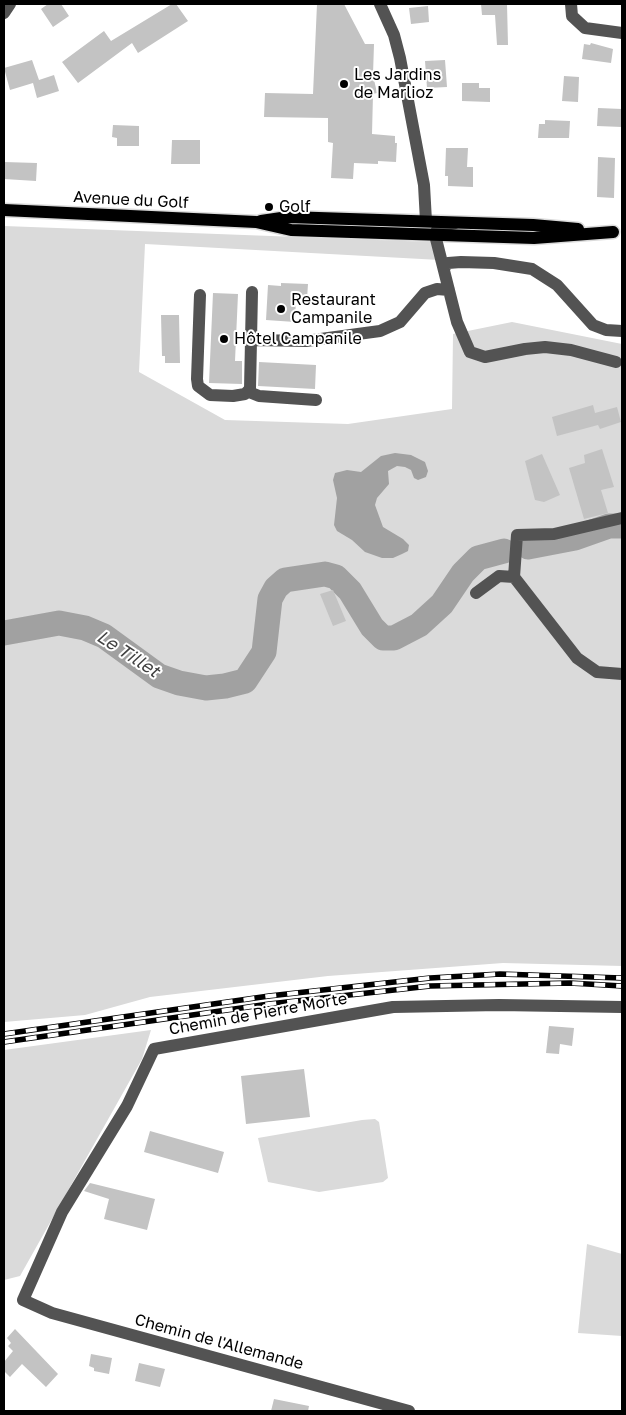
<!DOCTYPE html>
<html>
<head>
<meta charset="utf-8">
<style>
	body { margin:0 }
	#map { position:relative; width:626px; height:1415px; overflow:hidden; background:#fff; font-family:"Golos Text",sans-serif }
	canvas { display:block }
	.frame { position:absolute; inset:0; border:5px solid #000; pointer-events:none }
</style>
</head>
<body>
<div id="map">
<canvas width="626" height="1415"></canvas>
<div class="frame"></div>
</div>
<script>
const ctx = document.querySelector('canvas').getContext('2d');
ctx.lineJoin = 'round';
function fill(path, color) {
  ctx.fillStyle = color;
  ctx.fill(path, 'evenodd');
}
function shape(rows) {
  const path = new Path2D();
  for (const r of rows) {
    path.moveTo(r[0], r[1]);
    for (let i = 2; i < r.length; i += 2) path.lineTo(r[i], r[i + 1]);
  }
  return path;
}
function trace(path, color, width, dash) {
  ctx.strokeStyle = color;
  ctx.lineWidth = width;
  ctx.lineCap = dash ? 'butt' : 'round';
  ctx.setLineDash(dash || []);
  ctx.stroke(path);
}
function drawText(font, color, halo, rows, align = 'center') {
  ctx.font = font + ' "Golos Text",sans-serif';
  ctx.lineWidth = 4;
  ctx.setLineDash([]);
  ctx.textBaseline = 'middle';
  ctx.strokeStyle = halo;
  ctx.fillStyle = color;
  for (const [text, x, y, turn = 0] of rows) {
    ctx.save();
    ctx.translate(x, y);
    ctx.rotate((+turn || 0) * Math.PI / 180);
    ctx.textAlign = isNaN(turn) ? turn : align;
    if (halo) ctx.strokeText(text, 0, 0);
    ctx.fillText(text, 0, 0);
    ctx.restore();
  }
}
const green = shape([
	[4,226,431,242,440,260,145,244,139,372,225,420,348,424,452,409,453,334,512,322,622,344,622,966,503,963,328,976,150,997,85,1015,4,1022],
	[151,1030,142,1059,20,1276,4,1280,4,1050],
	[375,1119,379,1122,388,1178,383,1182,319,1192,268,1182,258,1138,362,1120],
	[587,1244,622,1254,622,1336,578,1333]
]);
const water = shape([
	[395,453,411,455,425,462,428,471,426,477,418,480,414,478,411,470,405,467,397,466,388,471,389,484,377,498,375,505,383,527,403,539,409,545,408,551,402,554,393,558,382,558,365,552,352,540,337,531,334,525,337,498,333,480,335,473,347,470,361,472,381,456]
]);
const river = shape([
	[528,547,575,538,609,526,622,526],
	[4,633,59,623,85,628,104,636,159,676,179,683,206,688,225,686,245,681,264,652,270,599,276,588,285,580,325,574,336,577,350,591,372,627,383,638,394,638,419,625,442,604,463,573,478,558,504,551]
]);
const building = shape([
	[48,4,61,4,69,16,53,27,41,9],
	[172,4,176,4,188,21,138,53,132,43,78,83,62,62,104,31,111,41],
	[317,4,344,4,365,44,374,44,373,75,377,93,373,94,372,134,395,136,395,143,397,143,396,162,378,161,378,164,354,163,353,179,331,178,333,143,328,142,328,118,264,117,265,93,313,94],
	[481,4,507,4,508,45,497,45,495,15,482,15],
	[428,6,429,22,411,24,409,8],
	[591,43,613,49,611,63,582,59,584,44,590,45],
	[32,60,39,80,54,75,59,91,37,98,33,83,10,90,4,68],
	[445,60,447,87,427,88,425,61],
	[564,76,579,77,578,102,562,101],
	[462,83,479,83,479,88,490,88,490,102,462,101],
	[598,108,622,109,622,127,597,126],
	[545,120,570,121,569,138,538,138,539,124,545,124],
	[113,125,139,126,139,146,117,146,117,138,112,137],
	[172,140,200,140,200,164,171,164],
	[446,148,468,148,467,167,473,167,473,187,448,186,448,176,445,176],
	[598,157,615,158,614,198,597,197],
	[4,162,37,163,36,181,4,179],
	[281,283,308,284,307,299,296,298,295,322,266,320,268,285,281,286],
	[213,293,238,294,235,361,242,361,242,384,209,383],
	[161,315,179,315,180,363,165,363,165,356,162,356],
	[259,362,316,365,315,389,258,386],
	[593,405,595,413,617,407,621,422,600,429,598,425,557,436,552,417],
	[602,449,614,487,601,490,608,513,584,519,569,468,585,463,584,455],
	[542,454,560,495,544,502,535,500,525,461],
	[333,590,346,621,333,626,320,594],
	[549,1026,574,1028,572,1046,560,1044,559,1054,546,1053],
	[304,1069,310,1117,246,1124,241,1076],
	[150,1131,224,1152,218,1173,144,1152],
	[90,1183,155,1199,147,1230,104,1219,109,1199,84,1191],
	[15,1329,58,1374,46,1387,22,1364,10,1377,4,1371,4,1362,13,1351,8,1346,11,1343,7,1338],
	[91,1354,112,1358,109,1374,94,1371,94,1368,89,1366],
	[139,1363,165,1369,160,1387,135,1381],
	[274,1399,309,1406,308,1411,271,1411]
]);
const minor = shape([
	[380,4,394,35,400,58,424,185,426,221],
	[571,4,572,16,585,28,622,33],
	[4,13,10,4],
	[455,223,445,225,437,230,435,235,457,322,470,352,485,357,525,349,545,347,571,350,616,362],
	[444,268,448,263,461,262,494,263,532,269,557,285,593,325,606,330,622,331],
	[200,295,197,379,198,386,210,395,233,396,245,394,250,389,252,292],
	[253,340,306,341,380,331,400,322,425,293,437,289,449,290],
	[249,392,259,396,316,400],
	[514,577,517,535,554,534,622,518],
	[476,593,499,576,514,577,577,658,597,672,622,674],
	[409,1411,52,1313,23,1300,62,1212,127,1106,154,1049,393,1007,499,1005,622,1007]
]);
const major = shape([
	[4,210,256,222,291,230,534,238,613,232],
	[261,221,288,217,533,225,578,229]
]);
const rail = shape([
	[4,1034,269,996,430,978,500,974,622,978],
	[4,1042,269,1004,430,986,570,983,622,986]
]);
const markers = [
	[344,84,5,"#000"],
	[269,207,5,"#000"],
	[281,309,5,"#000"],
	[224,339,5,"#000"]
];
const poiNames = [
	["Les Jardins",354,75],
	["de Marlioz",354,93],
	["Golf",279,207],
	["Restaurant",291,300],
	["Campanile",291,318],
	["Hôtel Campanile",234,339]
];
const streetNames = [
	["Avenue du Golf",131,200,3],
	["Chemin de Pierre Morte",258,1014,-10],
	["Chemin de l'Allemande",219,1342,15]
];
const waterNames = [
	["Le Tillet",128,654,33]
];
fill(green, '#dadada');
fill(water, '#a1a1a1');
trace(river, '#a1a1a1', 25);
fill(building, '#c3c3c3');
trace(major, '#dbdbdb', 15);
trace(minor, '#535353', 12);
trace(major, '#000', 12);
trace(rail, '#000', 5.5);
trace(rail, '#fff', 4, [11]);
for (const [x, y, r, color] of markers) {
  const dot = new Path2D();
  dot.arc(x, y, r, 0, 2 * Math.PI);
  ctx.fillStyle = color;
  ctx.fill(dot);
  trace(dot, '#fff', 2);
}
drawText('16px', '#000', '#fff', poiNames, 'left');
drawText('16px', '#000', '#fff', streetNames);
drawText('italic 18px', '#424242', '#fff', waterNames);
</script>
</body>
</html>
